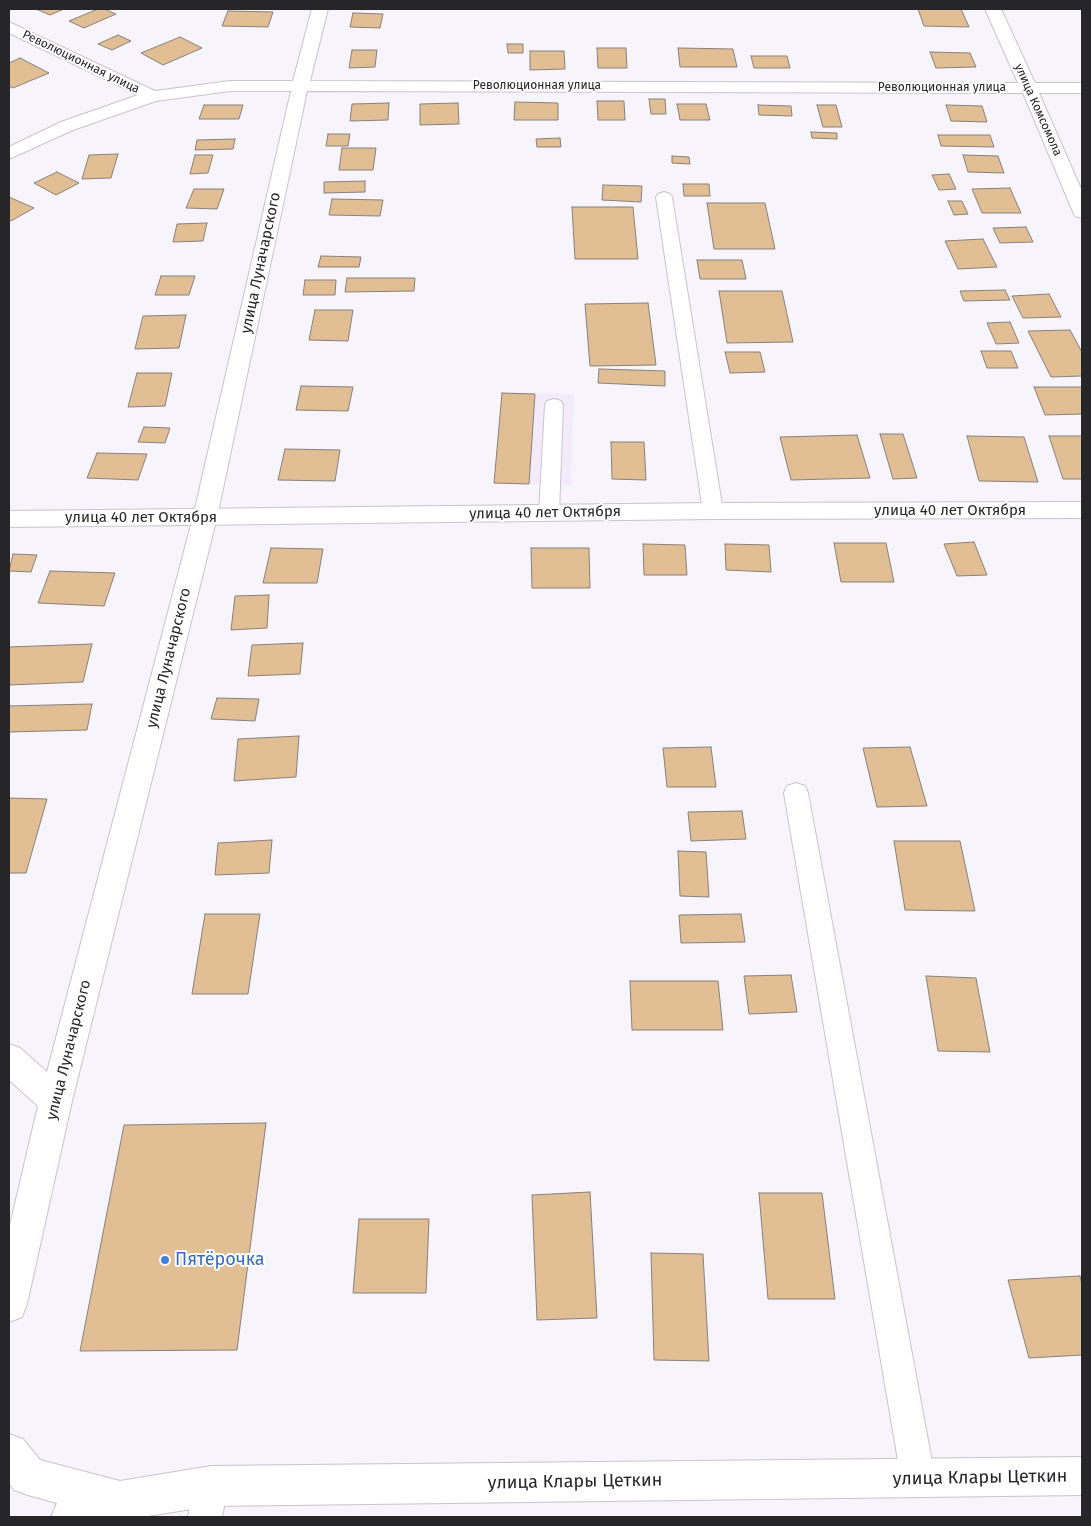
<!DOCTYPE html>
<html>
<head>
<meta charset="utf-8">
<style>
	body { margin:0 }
	#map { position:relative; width:1091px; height:1526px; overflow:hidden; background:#f8f4fc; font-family:"Fira Sans",sans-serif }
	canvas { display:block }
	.frame { position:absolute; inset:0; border:10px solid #262528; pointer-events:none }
</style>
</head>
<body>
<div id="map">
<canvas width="1091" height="1526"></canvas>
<div class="frame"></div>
</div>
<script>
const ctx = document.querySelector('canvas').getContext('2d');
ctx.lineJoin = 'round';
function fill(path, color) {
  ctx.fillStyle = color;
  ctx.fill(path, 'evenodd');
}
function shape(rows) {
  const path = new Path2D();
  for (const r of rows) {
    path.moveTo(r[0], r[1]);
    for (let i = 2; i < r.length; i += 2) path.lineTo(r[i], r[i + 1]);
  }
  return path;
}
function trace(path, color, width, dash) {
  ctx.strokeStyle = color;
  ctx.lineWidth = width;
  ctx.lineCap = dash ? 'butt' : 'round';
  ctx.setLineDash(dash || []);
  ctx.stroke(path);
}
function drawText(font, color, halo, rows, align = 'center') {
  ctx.font = font + ' "Fira Sans",sans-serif';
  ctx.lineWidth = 4;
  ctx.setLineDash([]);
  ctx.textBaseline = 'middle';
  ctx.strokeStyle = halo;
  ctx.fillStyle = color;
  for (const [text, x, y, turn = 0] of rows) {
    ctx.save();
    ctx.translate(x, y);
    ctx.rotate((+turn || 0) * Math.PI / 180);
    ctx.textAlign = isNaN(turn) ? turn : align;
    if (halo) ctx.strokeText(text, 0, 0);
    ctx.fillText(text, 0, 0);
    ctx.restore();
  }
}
const built = shape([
	[502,393,574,394,571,485,494,483]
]);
const building = shape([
	[36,9,64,9,50,15,36,9],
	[98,9,104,9,116,14,84,28,69,21,98,9],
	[918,9,961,9,969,27,924,26,918,9],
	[228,11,273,12,268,27,222,26,228,11],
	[353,13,383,14,380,28,350,27,353,13],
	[118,35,131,41,112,50,98,44,118,35],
	[180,37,202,48,163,65,141,53,180,37],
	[507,44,523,44,523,53,508,53,507,44],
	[597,48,626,48,627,68,598,68,597,48],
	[678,48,733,49,737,67,680,67,678,48],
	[352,50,377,50,375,67,349,68,352,50],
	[530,51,564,51,565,69,530,70,530,51],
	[930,52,970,53,976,67,936,68,930,52],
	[751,56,787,56,790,68,754,68,751,56],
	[20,58,49,73,13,88,9,86,9,63,20,58],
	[649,99,665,99,666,114,651,114,649,99],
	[597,101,624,101,625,120,598,120,597,101],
	[515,102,558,103,558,120,514,120,515,102],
	[389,103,388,120,350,121,352,104,389,103],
	[458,103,459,124,420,125,420,104,458,103],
	[677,104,706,104,710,120,680,120,677,104],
	[204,105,243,105,239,119,199,119,204,105],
	[758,105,791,106,792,116,759,115,758,105],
	[817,105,836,105,842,127,823,127,817,105],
	[946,105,982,106,987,122,951,121,946,105],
	[811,132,837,133,837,139,812,138,811,132],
	[328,134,350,134,348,146,326,146,328,134],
	[938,135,990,135,994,147,941,146,938,135],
	[560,138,561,147,537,147,536,139,560,138],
	[235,139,233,149,195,150,197,140,235,139],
	[342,148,376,148,373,170,339,170,342,148],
	[118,154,111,178,82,179,89,155,118,154],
	[195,155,213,155,208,173,190,174,195,155],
	[963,155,998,156,1004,173,968,172,963,155],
	[672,156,689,157,690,164,672,163,672,156],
	[57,172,79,183,56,195,34,183,57,172],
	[949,174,956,189,939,190,932,175,949,174],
	[365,181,365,192,324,193,324,182,365,181],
	[683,184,709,184,710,196,684,196,683,184],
	[603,185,642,186,641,202,602,200,603,185],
	[1010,188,1021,213,982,213,972,189,1010,188],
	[194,189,224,189,217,209,186,208,194,189],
	[9,197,34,208,11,221,9,220,9,197],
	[332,199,383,200,380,216,329,215,332,199],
	[948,201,962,201,968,214,954,215,948,201],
	[707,203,765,203,775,249,714,249,707,203],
	[572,207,633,207,638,259,575,259,572,207],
	[207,223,203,241,173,242,177,224,207,223],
	[1026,227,1033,242,1000,243,993,228,1026,227],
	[983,239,997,267,958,269,945,241,983,239],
	[321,256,361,257,359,267,318,267,321,256],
	[697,260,742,260,746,279,700,279,697,260],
	[161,276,195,276,189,295,155,295,161,276],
	[347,278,415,278,414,291,345,292,347,278],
	[305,280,336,280,335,295,303,295,305,280],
	[1005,290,1010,300,964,301,960,291,1005,290],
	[719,291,782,291,793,342,727,343,719,291],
	[1049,294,1061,317,1023,318,1012,296,1049,294],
	[648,303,656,365,590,366,585,304,648,303],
	[315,310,353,310,348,341,309,340,315,310],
	[186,315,179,348,135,349,143,316,186,315],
	[1010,322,1019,343,996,344,987,323,1010,322],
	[1070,330,1082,352,1082,376,1051,377,1028,331,1070,330],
	[981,351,1011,351,1018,368,987,368,981,351],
	[725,352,760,352,765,372,730,373,725,352],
	[599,369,665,371,665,386,598,383,599,369],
	[137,373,172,373,165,406,128,407,137,373],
	[301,386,353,387,348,411,296,410,301,386],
	[1034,387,1082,387,1082,414,1045,415,1034,387],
	[502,393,535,394,529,484,494,483,502,393],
	[144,427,170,428,165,443,138,442,144,427],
	[880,434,903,434,917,478,893,479,880,434],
	[857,435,870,478,791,480,780,437,857,435],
	[967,436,1024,437,1038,482,979,481,967,436],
	[1049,436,1082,436,1082,479,1063,479,1049,436],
	[611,442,644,442,646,480,612,479,611,442],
	[285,449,340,450,335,481,278,480,285,449],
	[97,453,147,454,138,480,87,478,97,453],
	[974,542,987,575,957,576,944,544,974,542],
	[834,543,886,543,894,582,841,582,834,543],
	[643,544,685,545,687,575,644,575,643,544],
	[725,544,769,545,771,572,726,570,725,544],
	[271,548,323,549,317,583,263,583,271,548],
	[531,548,589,548,590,588,532,588,531,548],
	[13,554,37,555,31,572,9,571,13,554],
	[50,571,115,573,104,606,38,603,50,571],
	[269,595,267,628,231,630,235,596,269,595],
	[303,643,300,674,248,676,252,645,303,643],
	[92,644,83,682,9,685,9,647,92,644],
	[217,698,259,699,255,721,211,719,217,698],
	[92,704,87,730,9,732,9,706,92,704],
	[299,736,296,777,234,781,238,739,299,736],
	[711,747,716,787,667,787,663,748,711,747],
	[910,747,927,806,877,807,863,748,910,747],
	[9,798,47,799,26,873,9,873,9,798],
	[742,811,746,839,691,841,688,812,742,811],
	[272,840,269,873,215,875,218,843,272,840],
	[894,841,960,841,975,911,905,910,894,841],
	[678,851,706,852,709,897,680,896,678,851],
	[205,914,260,914,248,994,192,994,205,914],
	[741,914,745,942,681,943,679,915,741,914],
	[791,975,797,1012,749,1014,744,976,791,975],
	[926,976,976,978,990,1052,938,1051,926,976],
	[630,981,718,981,723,1030,632,1030,630,981],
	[266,1123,237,1350,80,1351,124,1125,266,1123],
	[590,1192,597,1318,537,1320,532,1195,590,1192],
	[759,1193,822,1193,835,1299,768,1299,759,1193],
	[359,1219,429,1219,426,1293,353,1293,359,1219],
	[651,1253,703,1254,709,1361,654,1360,651,1253],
	[1080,1276,1082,1285,1082,1355,1029,1358,1008,1280,1080,1276]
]);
const lane = shape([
	[664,192,670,194,672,197,723,511,720,516,713,518,706,516,703,511,656,197,658,194,664,192],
	[554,399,561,401,563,405,559,513,556,518,549,520,542,518,539,513,545,405,547,401,554,399],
	[796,783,805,786,808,793,935,1478,930,1490,918,1495,906,1490,901,1478,784,793,787,786,796,783],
	[211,1469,223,1474,228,1486,222,1517,188,1517,194,1486,199,1474,211,1469]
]);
const street = shape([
	[312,9,328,9,310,81,1018,83,985,9,1001,9,1035,83,1082,83,1082,93,1039,93,1082,191,1082,218,1075,216,1073,212,1023,93,307,91,217,517,72,1101,27,1304,22,1317,9,1322,9,1229,38,1106,9,1080,9,1044,20,1048,47,1072,193,517,291,91,230,91,156,101,73,130,9,159,9,147,61,122,138,95,9,33,9,22,155,91,230,81,293,81,312,9],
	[9,1434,23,1439,40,1460,120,1481,134,1487,140,1501,134,1515,128,1517,107,1517,28,1495,14,1490,9,1483,9,1434]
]);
const secondary = shape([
	[1082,502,1082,518,713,519,9,527,9,511,713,503,1082,502],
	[1082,1457,1082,1495,211,1506,141,1517,51,1517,57,1503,120,1481,211,1466,1082,1457]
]);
const markers = [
	[165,1260,5,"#3f7fe0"]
];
const farStreetnames = [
	["Революционная улица",81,62,26],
	["Революционная улица",537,86],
	["Революционная улица",942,88],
	["улица Комсомола",1038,110,66]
];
const streetNames = [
	["улица Луначарского",261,263,-78],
	["улица 40 лет Октября",950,511],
	["улица 40 лет Октября",545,513,-1],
	["улица 40 лет Октября",141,518],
	["улица Луначарского",169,658,-76],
	["улица Луначарского",69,1050,-76]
];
const nearShopnames = [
	["Пятёрочка",175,1260]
];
const nearStreetnames = [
	["улица Клары Цеткин",980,1478,-1],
	["улица Клары Цеткин",575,1482,-1]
];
fill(built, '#f3eafa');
fill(building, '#e2be94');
trace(building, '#87817a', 1);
trace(lane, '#c9c4cc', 2);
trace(street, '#c9c4cc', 2);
trace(secondary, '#c9c4cc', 2);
fill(lane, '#fff');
fill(street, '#fff');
fill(secondary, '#fff');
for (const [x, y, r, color] of markers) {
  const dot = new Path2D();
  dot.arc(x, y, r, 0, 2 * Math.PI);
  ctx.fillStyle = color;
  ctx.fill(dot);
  trace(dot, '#fff', 2);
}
drawText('12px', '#262528', '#fff', farStreetnames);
drawText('15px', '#262528', '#fff', streetNames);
drawText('18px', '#366cbe', '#fff', nearShopnames, 'left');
drawText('18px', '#262528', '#fff', nearStreetnames);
</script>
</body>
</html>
